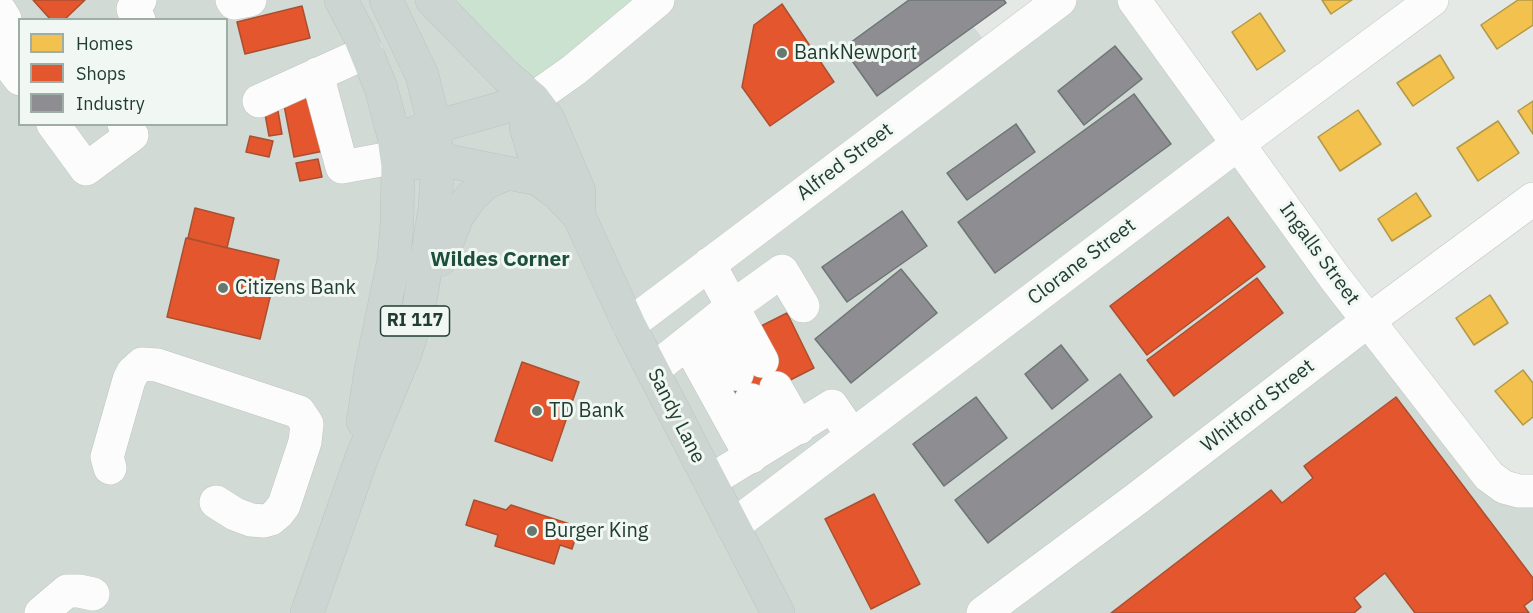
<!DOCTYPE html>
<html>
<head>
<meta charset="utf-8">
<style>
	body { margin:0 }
	#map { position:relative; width:1533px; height:613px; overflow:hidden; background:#e4e9e6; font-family:"IBM Plex Sans",sans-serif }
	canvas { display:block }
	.legend { position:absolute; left:18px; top:18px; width:210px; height:108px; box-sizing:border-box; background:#f1f8f4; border:2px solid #9eada6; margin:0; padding:8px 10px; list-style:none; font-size:18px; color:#213c31 }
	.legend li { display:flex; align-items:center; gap:12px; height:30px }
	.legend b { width:30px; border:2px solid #9eada6 }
</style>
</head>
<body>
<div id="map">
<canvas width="1533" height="613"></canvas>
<ul class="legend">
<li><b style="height:16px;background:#f2c14e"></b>Homes</li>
<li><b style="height:16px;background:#e4572e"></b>Shops</li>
<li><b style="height:16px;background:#8d8d92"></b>Industry</li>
</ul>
</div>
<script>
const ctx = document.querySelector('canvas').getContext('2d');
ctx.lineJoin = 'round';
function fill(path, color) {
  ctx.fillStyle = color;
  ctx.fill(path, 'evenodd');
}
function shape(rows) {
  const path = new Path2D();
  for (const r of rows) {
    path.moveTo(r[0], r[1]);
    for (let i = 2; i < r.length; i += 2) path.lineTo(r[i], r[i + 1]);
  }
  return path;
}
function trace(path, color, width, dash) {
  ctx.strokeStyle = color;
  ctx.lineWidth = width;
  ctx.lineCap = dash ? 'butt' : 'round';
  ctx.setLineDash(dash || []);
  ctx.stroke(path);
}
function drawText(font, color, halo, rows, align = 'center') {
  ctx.font = font + ' "IBM Plex Sans",sans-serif';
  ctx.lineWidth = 6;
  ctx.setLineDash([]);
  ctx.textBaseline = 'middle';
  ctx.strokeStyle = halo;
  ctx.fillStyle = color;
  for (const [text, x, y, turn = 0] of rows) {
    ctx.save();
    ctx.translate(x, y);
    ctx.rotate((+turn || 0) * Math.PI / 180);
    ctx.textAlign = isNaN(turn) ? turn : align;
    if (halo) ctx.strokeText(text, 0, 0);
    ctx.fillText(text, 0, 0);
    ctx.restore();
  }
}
const built = shape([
	[0,0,958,0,958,6,986,43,1063,0,1136,0,1482,467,1533,490,1533,613,0,613],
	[20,20,226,20,226,124,20,124]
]);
const green = shape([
	[433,0,661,0,528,108]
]);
const homes = shape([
	[1322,0,1352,0,1331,14,1322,0],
	[1518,0,1533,0,1533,25,1497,49,1481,25,1518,0],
	[1260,13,1285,51,1257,70,1232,32,1260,13],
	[1440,55,1454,78,1413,106,1397,83,1440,55],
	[1533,101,1533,134,1518,111,1533,101],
	[1358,110,1381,144,1340,171,1318,137,1358,110],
	[1498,121,1519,153,1478,181,1457,148,1498,121],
	[1416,193,1431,216,1392,241,1378,219,1416,193],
	[1490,295,1508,323,1474,345,1456,318,1490,295],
	[1523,370,1533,383,1533,417,1523,425,1495,391,1523,370]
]);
const shops = shape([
	[33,0,85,0,64,20,51,20,33,0],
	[782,4,834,82,770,126,742,87,754,25,782,4],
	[302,6,310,38,245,54,237,22,302,6],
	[313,94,324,151,294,157,283,100,313,94],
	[278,111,282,134,269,136,265,114,278,111],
	[250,136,273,141,269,157,246,152,250,136],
	[318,159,322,177,300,181,296,163,318,159],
	[195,208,234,218,227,248,188,238,195,208],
	[1228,217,1265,267,1147,355,1110,306,1228,217],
	[186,238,279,260,260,339,167,317,186,238],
	[1257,278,1283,313,1174,396,1147,360,1257,278],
	[787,313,814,368,729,411,716,385,753,330,787,313],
	[522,362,579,382,552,461,495,441,522,362],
	[1396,397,1533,578,1533,599,1524,606,1529,613,1415,613,1385,573,1354,598,1361,607,1354,613,1111,613,1271,490,1282,503,1313,478,1304,466,1396,397],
	[874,494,920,584,871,609,825,519,874,494],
	[474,500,506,510,511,505,579,527,572,549,560,545,554,564,495,546,498,535,466,525,474,500]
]);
const industry = shape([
	[909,0,1004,0,1006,3,877,96,843,48,909,0],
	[1115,46,1142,79,1084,125,1058,91,1115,46],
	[1134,94,1171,144,995,273,958,222,1134,94],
	[1016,124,1035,152,967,200,947,173,1016,124],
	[902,211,927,246,847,302,822,267,902,211],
	[901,269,937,313,851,383,815,339,901,269],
	[1061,345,1088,380,1052,409,1025,374,1061,345],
	[1120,374,1152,417,988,543,955,500,1120,374],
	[976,397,1007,438,944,486,913,444,976,397]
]);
const minor = shape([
	[232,0,234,3,250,0],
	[1134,0,1335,278,1489,476,1504,487,1519,491,1533,491],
	[0,11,5,19,7,62,20,79],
	[139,20,133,9,140,0],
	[317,74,342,167,397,157],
	[533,99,574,70,658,0],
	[259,101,367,52],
	[53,124,86,169,132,135,124,124],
	[709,264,762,361],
	[712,324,737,374],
	[629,325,1060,0],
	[688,343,751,457],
	[653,370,732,307,782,271,803,306],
	[776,388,799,428],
	[751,400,775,441],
	[110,468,107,457,129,380,133,372,142,364,157,365,299,412,307,424,305,442,284,505,278,513,271,519,264,521,251,520,235,514,216,502],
	[710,481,832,406,852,435],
	[733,526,1238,144,1432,0],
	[41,613,67,591,79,591,93,594],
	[983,613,1135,500,1368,321,1533,199]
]);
const major = shape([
	[341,0,359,34,381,88,394,137,398,166,397,222,394,260,371,370,363,422],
	[432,0,504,74,533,99,548,119,579,191,579,216],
	[533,99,526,127,535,157,559,195,579,216,629,325,778,613],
	[414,133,533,99],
	[417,163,438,159,538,179,557,193],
	[440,260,457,217,469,199,487,182,508,173],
	[307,613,362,457,406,351,419,308,435,208,438,159,431,112,422,75,386,0]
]);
const markers = [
	[782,53,6,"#657970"],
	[223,288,6,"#657970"],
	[537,411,6,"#657970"],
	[532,531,6,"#657970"]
];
const shields = [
	[415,321,69]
];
const shieldNames = [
	["RI 117",415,321]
];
const poiNames = [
	["BankNewport",794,53],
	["Citizens Bank",235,288],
	["TD Bank",549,411],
	["Burger King",544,531]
];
const streetNames = [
	["Alfred Street",845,162,-37],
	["Ingalls Street",1319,254,54],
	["Clorane Street",1082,262,-37],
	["Whitford Street",1258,406,-38],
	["Sandy Lane",676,416,63]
];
const neighbourhoodNames = [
	["Wildes Corner",500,260]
];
fill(built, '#d1dad5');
fill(green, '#cce2d0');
fill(homes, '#f2c14e');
trace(homes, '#b39945', 1.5);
fill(shops, '#e4572e');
trace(shops, '#aa4f2f', 1.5);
fill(industry, '#8d8d92');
trace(industry, '#6d7575', 1.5);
trace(minor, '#c1c6c3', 34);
trace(major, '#bcc5c1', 34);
trace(minor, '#fbfcfb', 33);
trace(major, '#cdd5d2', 33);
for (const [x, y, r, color] of markers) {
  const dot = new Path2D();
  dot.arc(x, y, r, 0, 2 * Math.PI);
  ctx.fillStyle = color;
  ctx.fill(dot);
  trace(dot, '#f1f8f4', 2);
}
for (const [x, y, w] of shields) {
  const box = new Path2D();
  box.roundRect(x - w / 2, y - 15, w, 30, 4.5);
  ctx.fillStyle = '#f1f8f4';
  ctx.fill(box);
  trace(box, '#213c31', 1.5);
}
drawText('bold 18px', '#213c31', null, shieldNames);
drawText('20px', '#213c31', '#f1f8f4', poiNames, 'left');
drawText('20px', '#213c31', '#f1f8f4', streetNames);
drawText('bold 21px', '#1d4f3c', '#f1f8f4', neighbourhoodNames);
</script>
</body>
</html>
